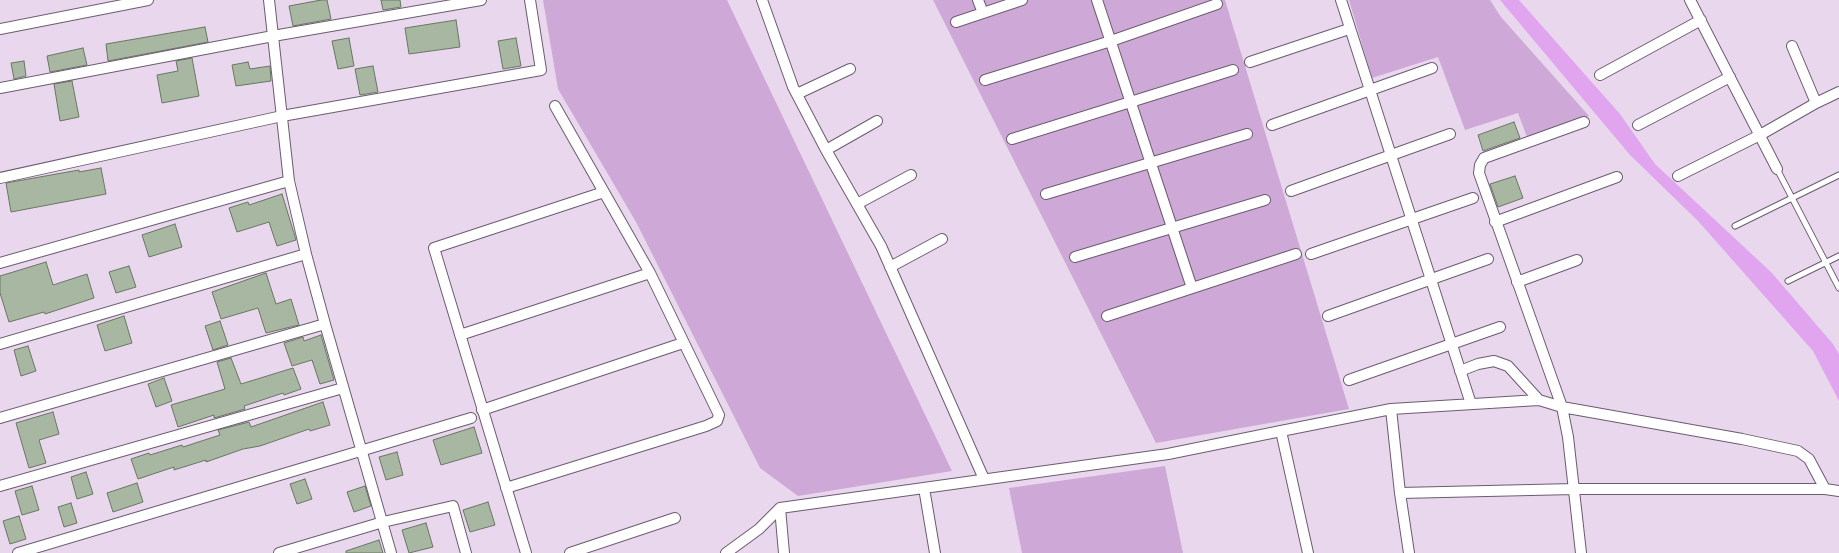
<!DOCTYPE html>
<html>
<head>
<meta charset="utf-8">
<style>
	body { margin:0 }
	canvas { display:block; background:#e9d8ed }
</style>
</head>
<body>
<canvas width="1839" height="553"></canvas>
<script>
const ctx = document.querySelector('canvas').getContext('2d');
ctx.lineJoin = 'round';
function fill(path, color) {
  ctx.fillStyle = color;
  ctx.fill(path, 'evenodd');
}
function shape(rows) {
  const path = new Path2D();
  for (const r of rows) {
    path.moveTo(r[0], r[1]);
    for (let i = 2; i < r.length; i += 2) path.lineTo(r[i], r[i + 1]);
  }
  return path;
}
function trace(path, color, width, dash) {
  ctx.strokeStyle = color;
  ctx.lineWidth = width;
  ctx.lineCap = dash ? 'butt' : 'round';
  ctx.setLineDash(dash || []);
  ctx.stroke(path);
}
const green = shape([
	[543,0,727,0,952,471,798,496,760,468,636,222,558,89],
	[933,0,1225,0,1349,409,1156,443],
	[1349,0,1490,0,1501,17,1589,116,1527,137,1518,113,1465,130,1438,57,1372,78],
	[1165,466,1183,553,1022,553,1009,488]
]);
const water = shape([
	[1500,0,1519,0,1620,114,1655,164,1772,273,1833,344,1839,354,1839,401,1813,351,1698,221,1630,155]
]);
const building = shape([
	[321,0,327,0,331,19,293,26,289,6,321,0],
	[381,0,400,0,401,7,383,10,381,0],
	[456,20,460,47,409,54,405,28,456,20],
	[205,27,208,42,108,61,106,44,205,27],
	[349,38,354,66,338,69,332,41,349,38],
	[516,38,521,66,503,69,498,41,516,38],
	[83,48,87,65,50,72,47,56,83,48],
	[192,58,199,96,162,103,157,75,178,71,176,61,192,58],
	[24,61,26,76,14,79,11,63,24,61],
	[248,62,250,69,270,66,271,81,236,86,232,65,248,62],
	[373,66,378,92,360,95,355,69,373,66],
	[72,81,79,117,60,121,54,84,72,81],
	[1514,122,1520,138,1483,151,1478,135,1514,122],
	[101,168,106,194,11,212,6,183,79,170,79,172,101,168],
	[1515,176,1523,198,1498,207,1490,184,1515,176],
	[282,194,296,240,277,246,269,222,237,232,229,208,248,202,249,205,282,194],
	[175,224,182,247,149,257,142,235,175,224],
	[46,262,53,285,87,274,94,298,45,314,44,312,9,322,0,293,0,276,46,262],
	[129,266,136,287,116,293,109,272,129,266],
	[266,273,276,304,291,299,299,325,266,333,258,308,221,319,212,292,266,273],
	[124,316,132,343,105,351,97,325,124,316],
	[220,321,228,345,213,350,205,326,220,321],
	[321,335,334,380,320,384,312,360,292,366,284,343,303,337,304,341,321,335],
	[28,346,36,371,21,376,14,350,28,346],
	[231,358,241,384,293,368,301,389,284,395,283,393,244,406,245,409,214,418,214,415,178,427,171,405,225,389,217,362,231,358],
	[164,378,172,401,156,407,148,384,164,378],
	[323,402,330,425,310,431,309,429,260,446,243,449,206,462,206,460,174,470,174,467,138,479,131,459,149,453,150,455,182,445,183,447,220,435,218,430,249,422,251,427,323,402],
	[53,412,59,434,39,440,46,463,29,468,16,423,53,412],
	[474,427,482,453,441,465,433,440,474,427],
	[397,452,403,475,386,480,379,457,397,452],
	[86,472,93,494,77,499,71,477,86,472],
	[305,479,312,499,297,504,290,484,305,479],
	[137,483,143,502,113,512,107,493,137,483],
	[32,486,39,510,22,515,15,491,32,486],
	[365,486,371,506,354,512,347,492,365,486],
	[488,502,495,525,470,532,463,510,488,502],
	[71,503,77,523,64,527,58,507,71,503],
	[19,516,26,539,10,544,3,521,19,516],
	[426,523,433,547,409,553,402,530,426,523],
	[379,540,383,553,346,553,346,551,379,540]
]);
const service = shape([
	[1777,169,1839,288],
	[1735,226,1839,175],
	[1788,281,1839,256]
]);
const minor = shape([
	[269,0,289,181,306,254,325,324,391,553],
	[762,0,793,87,826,150,881,246,984,479],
	[978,0,983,13],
	[1097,0,1192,288],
	[1341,0,1471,404],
	[1690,0,1777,169],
	[956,22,1022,0],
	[0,29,148,0],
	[1792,46,1816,103],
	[1250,62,1349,29],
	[1600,75,1701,20],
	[985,80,1111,41,1217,4],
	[0,88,273,36,481,0],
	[797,94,850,69],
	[1272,125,1432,68],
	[1638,125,1730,77],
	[1012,139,1233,70],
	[826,150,877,121],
	[1678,176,1760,135,1816,103,1839,92],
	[0,178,282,116,541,70,530,0],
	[1291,191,1450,134],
	[1046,194,1247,134],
	[857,204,911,175],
	[1495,222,1617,177],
	[1311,254,1473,198],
	[1075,257,1265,200],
	[0,263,289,181],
	[890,267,942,239],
	[1517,282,1577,260],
	[1107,316,1296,254],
	[1328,316,1488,259],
	[460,335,650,273],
	[0,344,306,254],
	[1460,371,1478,364,1494,361,1508,366,1539,400],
	[1349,380,1500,327],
	[1391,409,1400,493,1574,489,1825,489,1839,491],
	[482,410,683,343],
	[0,418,325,324],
	[1281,431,1391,409,1539,400,1562,407,1742,439,1798,451,1809,459,1825,489],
	[0,486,343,388],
	[506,488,706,426,717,421,719,415,650,273,555,106],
	[924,488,935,553],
	[1400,493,1409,553],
	[18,553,471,418],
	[279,553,383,522,453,506,466,553],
	[526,553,434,248,604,192],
	[570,553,675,518],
	[726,553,759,529,780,508],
	[784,553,780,508,1168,454,1281,431,1308,553],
	[1581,553,1568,437,1562,407,1479,173,1480,165,1484,158,1584,122]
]);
fill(green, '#cea9d7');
fill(water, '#e1a5f0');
fill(building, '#a8b7a2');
trace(building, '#697663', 1);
trace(service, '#6b5c6f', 7);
trace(minor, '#6b5c6f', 12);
trace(service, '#fff', 5);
trace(minor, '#fff', 10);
</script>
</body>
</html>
